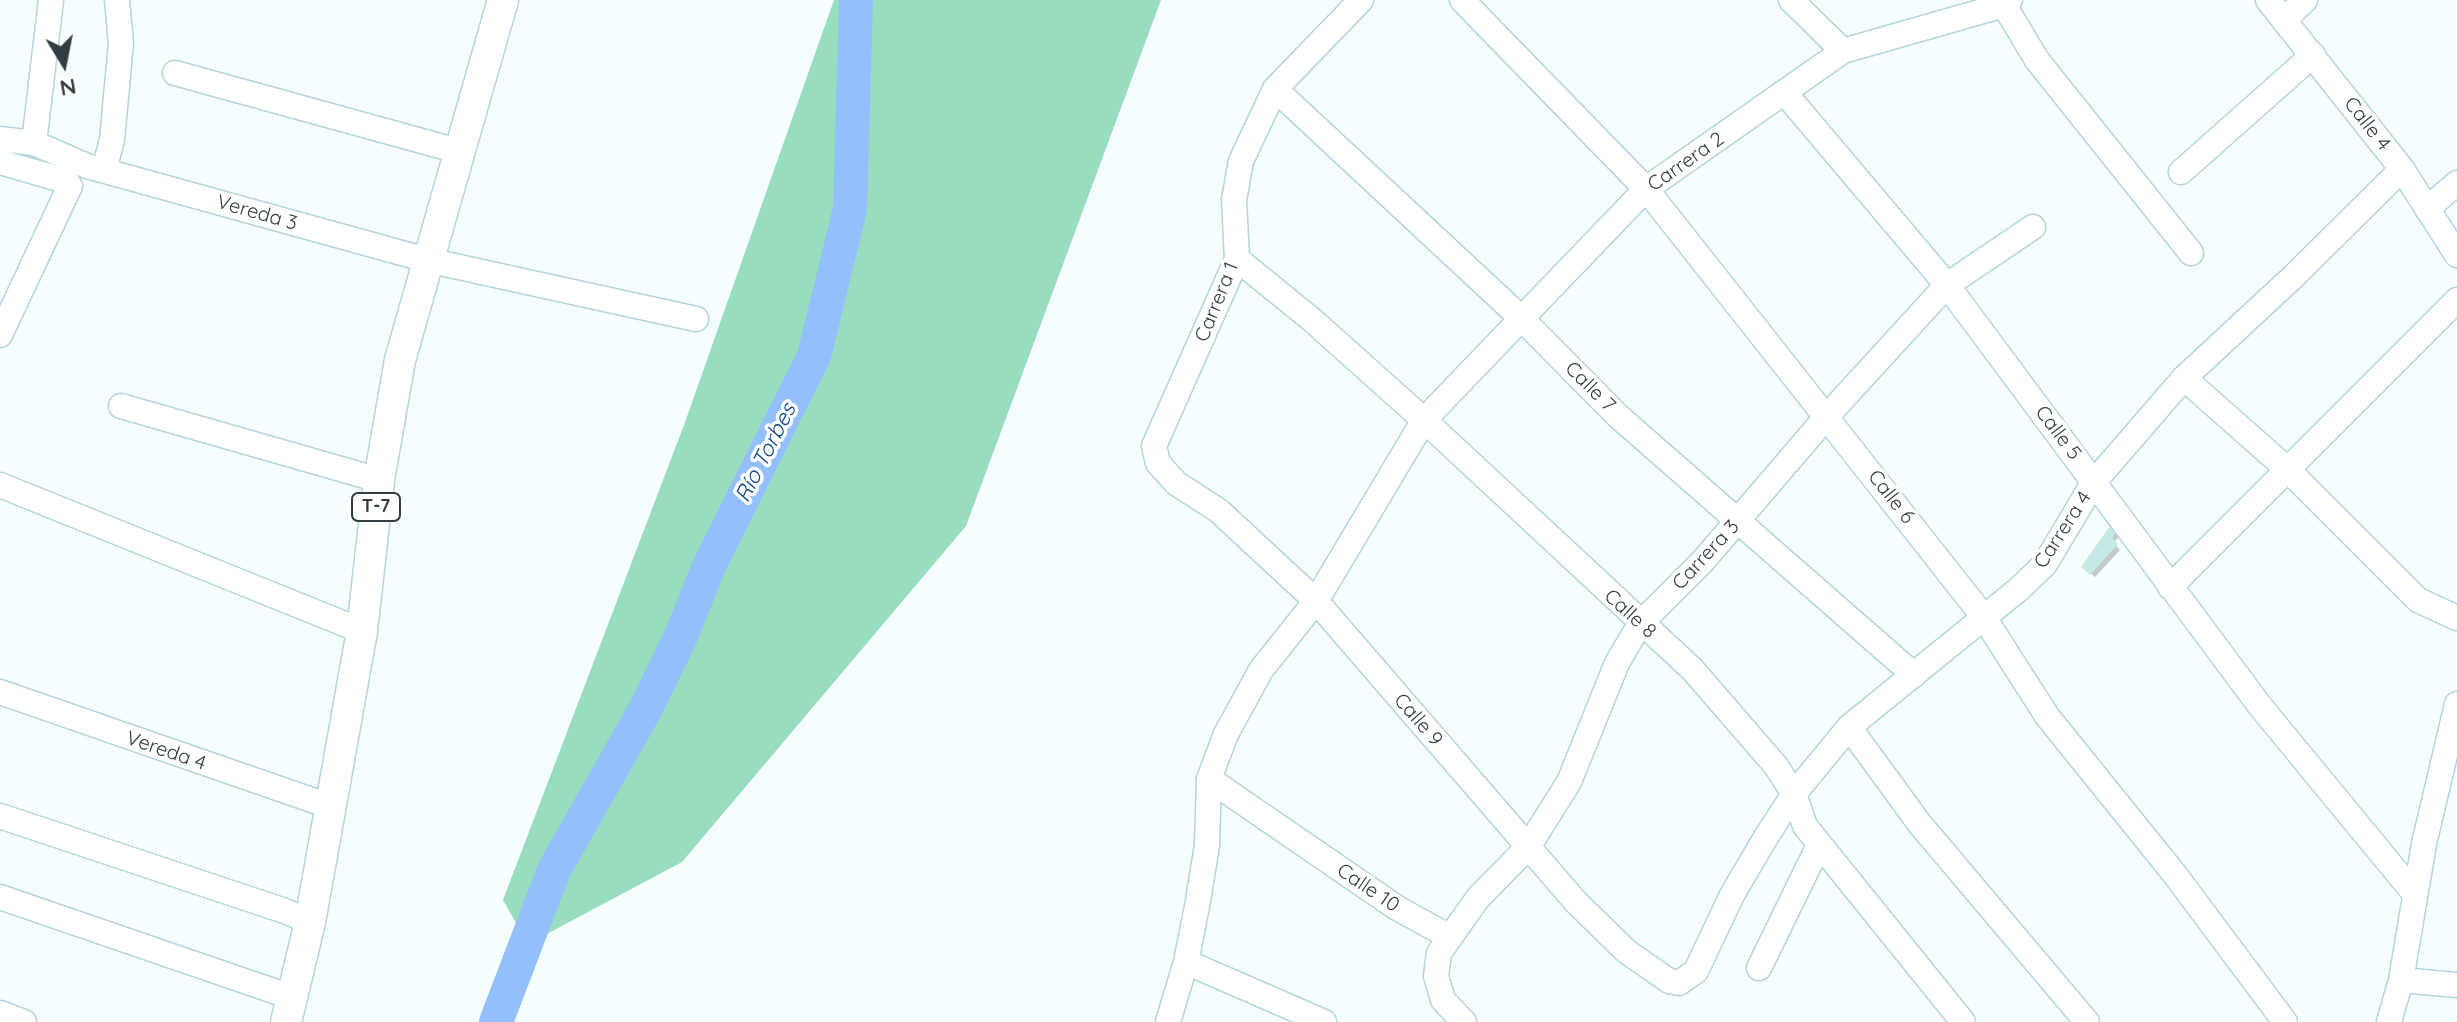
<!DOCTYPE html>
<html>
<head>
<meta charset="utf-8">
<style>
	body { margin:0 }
	#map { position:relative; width:2457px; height:1022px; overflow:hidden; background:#f6fdfe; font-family:Quicksand,sans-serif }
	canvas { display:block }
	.north { position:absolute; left:24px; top:24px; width:80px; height:80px; -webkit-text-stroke:6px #fff; paint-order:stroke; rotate:170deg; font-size:22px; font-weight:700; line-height:32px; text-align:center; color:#303e41 }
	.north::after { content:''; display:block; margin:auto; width:28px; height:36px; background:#303e41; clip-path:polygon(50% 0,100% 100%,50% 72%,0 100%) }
</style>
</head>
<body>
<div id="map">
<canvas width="2457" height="1022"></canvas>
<div class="north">N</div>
</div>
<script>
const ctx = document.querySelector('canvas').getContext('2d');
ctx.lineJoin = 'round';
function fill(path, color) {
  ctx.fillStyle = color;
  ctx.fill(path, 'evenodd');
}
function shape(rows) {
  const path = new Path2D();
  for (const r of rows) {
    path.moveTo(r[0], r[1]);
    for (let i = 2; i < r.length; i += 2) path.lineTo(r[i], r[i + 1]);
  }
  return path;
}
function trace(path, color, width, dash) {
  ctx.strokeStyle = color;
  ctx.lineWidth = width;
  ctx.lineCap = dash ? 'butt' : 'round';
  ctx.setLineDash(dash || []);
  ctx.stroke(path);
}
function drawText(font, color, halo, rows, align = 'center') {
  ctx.font = font + ' Quicksand,sans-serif';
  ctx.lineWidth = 7;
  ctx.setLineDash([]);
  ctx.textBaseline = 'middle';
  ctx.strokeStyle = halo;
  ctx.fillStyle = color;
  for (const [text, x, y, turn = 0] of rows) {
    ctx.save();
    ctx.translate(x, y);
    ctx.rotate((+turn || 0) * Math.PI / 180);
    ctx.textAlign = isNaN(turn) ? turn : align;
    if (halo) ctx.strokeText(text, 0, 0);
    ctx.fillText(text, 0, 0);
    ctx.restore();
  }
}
const green = shape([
	[834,0,1161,0,966,526,682,862,528,944,503,900,684,425]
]);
const shadow = shape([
	[2117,519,2125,528,2114,543,2120,550,2095,577,2083,566]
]);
const river = shape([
	[496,1022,554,870,646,708,681,636,709,566,814,356,850,209,856,0]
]);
const building = shape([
	[2117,516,2122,523,2112,538,2118,544,2090,575,2081,567]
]);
const minor = shape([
	[1361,0,1275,89,1241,161,1234,200,1237,259,1154,446,1158,463,1176,483,1219,511,1316,601,1576,902,1626,951,1669,981,1679,983,1696,971,1732,895,1766,837,1794,794,1849,727,2019,589,2045,564,2094,482,2184,378,2294,276,2402,169],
	[1462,0,1646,189,1983,616,2047,716,2176,876,2285,1022],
	[1791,0,1843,51],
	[2268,0,2402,169,2457,255],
	[2004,5,2037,60,2191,253],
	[2285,19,2305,0],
	[175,73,458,151],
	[1275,89,1520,317,1618,416,1914,675],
	[1784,92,1947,285,2260,706,2414,893],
	[0,139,34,143,87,166,427,260,696,319],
	[34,143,51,0],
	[0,162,66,181,70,186,0,335],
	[104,170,112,140,121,43,117,0],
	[2181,172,2313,55],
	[2427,209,2457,183],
	[1237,259,1311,319,1424,420,1692,669,1776,766,1794,794,1805,826,1963,1022],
	[2184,378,2288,470,2418,600,2457,618],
	[121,406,379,480],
	[0,485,362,631],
	[2170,587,2457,300],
	[0,692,332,807],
	[1849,727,1919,823,2087,1022],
	[1209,779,1397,908,1450,937],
	[0,816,285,911,310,922],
	[0,897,294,998],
	[1186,962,1324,1022],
	[1759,968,1819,845],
	[2401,980,2457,985],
	[0,1013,24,1022],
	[1168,1022,1186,962,1198,901,1207,845,1209,779,1226,734,1261,670,1316,601,1424,420,1646,189,1843,51,2004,5,2010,0],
	[1464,1022,1443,1000,1436,976,1439,953,1478,898,1528,847,1569,782,1617,663,1640,624,1703,561,1828,415,1947,285,2033,227],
	[2389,1022,2401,980,2424,844,2457,704]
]);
const major = shape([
	[286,1022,310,922,362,631,379,480,400,360,503,0]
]);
const shields = [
	[376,507,48]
];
const shieldNames = [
	["T-7",376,507]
];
const streetNames = [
	["Calle 4",2367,124,52],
	["Carrera 2",1686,162,-35],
	["Vereda 3",257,213,16],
	["Carrera 1",1217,302,-68],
	["Calle 7",1590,387,45],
	["Calle 5",2058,433,53],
	["Calle 6",1891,497,52],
	["Carrera 4",2063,530,-57],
	["Carrera 3",1706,555,-47],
	["Calle 8",1630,614,42],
	["Calle 9",1418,720,49],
	["Vereda 4",166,751,19],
	["Calle 10",1368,888,34]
];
const waterNames = [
	["Río Torbes",766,453,-63]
];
fill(green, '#98ddbe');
fill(shadow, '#0003');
trace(river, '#94bffd', 34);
fill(building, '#c5e9e4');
trace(minor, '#b3d5dc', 27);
trace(major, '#b3d5dc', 33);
trace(minor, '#fff', 24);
trace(major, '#fff', 30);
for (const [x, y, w] of shields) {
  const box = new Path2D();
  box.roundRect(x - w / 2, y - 14, w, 28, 6);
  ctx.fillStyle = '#fff';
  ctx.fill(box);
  trace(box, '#303e41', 2);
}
drawText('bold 18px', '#303e41', null, shieldNames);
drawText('20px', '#303e41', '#fff', streetNames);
drawText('italic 22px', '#0d438a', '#fff', waterNames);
</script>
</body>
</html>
